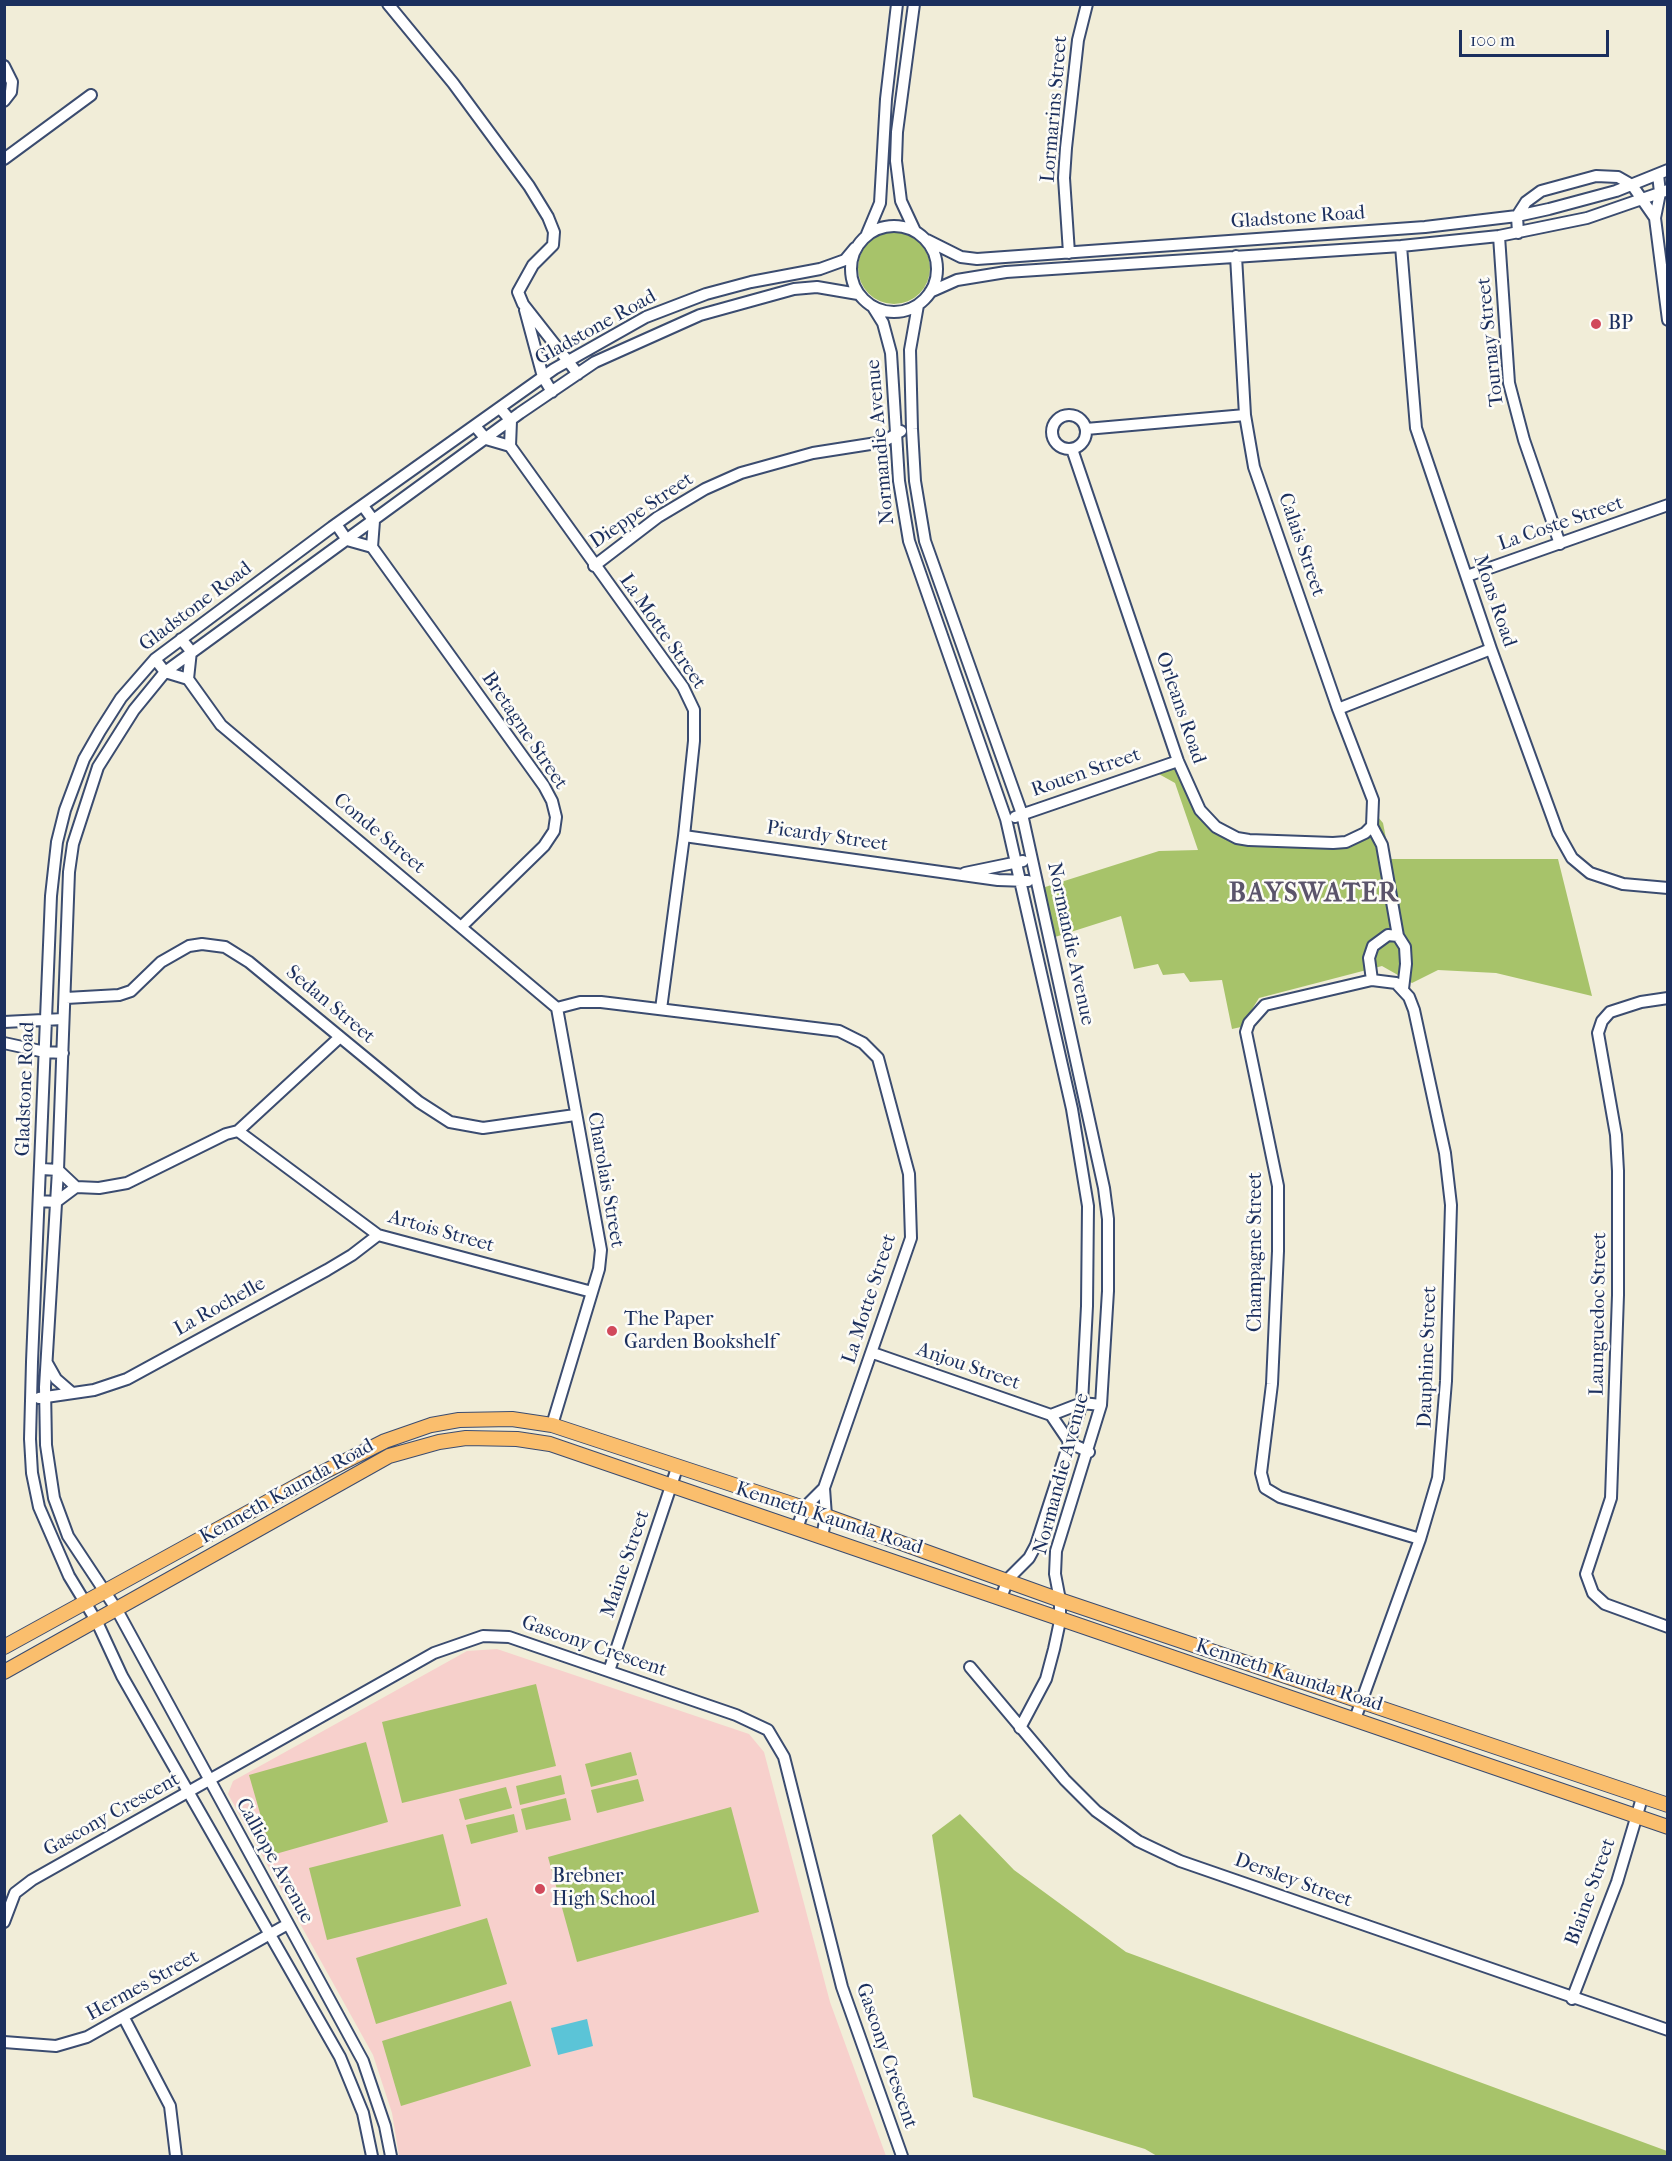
<!DOCTYPE html>
<html>
<head>
<meta charset="utf-8">
<style>
	body { margin:0 }
	#map { position:relative; width:1672px; height:2161px; overflow:hidden; background:#f1edd8; font-family:"IM FELL French Canon",serif }
	canvas { display:block }
	.frame { position:absolute; inset:0; border:6px solid #1b2f5e; pointer-events:none }
	.scale { position:absolute; left:1459px; top:30px; width:150px; height:27px; box-sizing:border-box; border:3px solid #1b2f5e; border-top:0; padding-left:8px; font-size:18px; line-height:21px; white-space:nowrap; color:#1b2f5e; -webkit-text-stroke:4px #fdfcf7; paint-order:stroke }
</style>
</head>
<body>
<div id="map">
<canvas width="1672" height="2161"></canvas>
<div class="frame"></div>
<div class="scale">100 m</div>
</div>
<script>
const ctx = document.querySelector('canvas').getContext('2d');
ctx.lineJoin = 'round';
function fill(path, color) {
  ctx.fillStyle = color;
  ctx.fill(path, 'evenodd');
}
function shape(rows) {
  const path = new Path2D();
  for (const r of rows) {
    if (r.length === 3) {
      path.moveTo(r[0] + r[2], r[1]);
      path.arc(r[0], r[1], r[2], 0, 2 * Math.PI);
      continue;
    }
    path.moveTo(r[0], r[1]);
    for (let i = 2; i < r.length; i += 2) path.lineTo(r[i], r[i + 1]);
  }
  return path;
}
function trace(path, color, width, dash) {
  ctx.strokeStyle = color;
  ctx.lineWidth = width;
  ctx.lineCap = dash ? 'butt' : 'round';
  ctx.setLineDash(dash || []);
  ctx.stroke(path);
}
function drawText(font, color, halo, rows, align = 'center') {
  ctx.font = font + ' "IM FELL French Canon",serif';
  ctx.lineWidth = 5;
  ctx.setLineDash([]);
  ctx.textBaseline = 'middle';
  ctx.strokeStyle = halo;
  ctx.fillStyle = color;
  for (const [text, x, y, turn = 0] of rows) {
    ctx.save();
    ctx.translate(x, y);
    ctx.rotate((+turn || 0) * Math.PI / 180);
    ctx.textAlign = isNaN(turn) ? turn : align;
    if (halo) ctx.strokeText(text, 0, 0);
    ctx.fillText(text, 0, 0);
    ctx.restore();
  }
}
const built = shape([
	[497,1649,749,1734,764,1752,830,2002,886,2156,399,2156,392,2113,373,2055,228,1794,233,1781,467,1651]
]);
const green = shape([
	[894,268,36],
	[1178,766,1192,805,1232,837,1343,843,1375,826,1378,817,1383,823,1390,859,1558,859,1592,996,1496,973,1438,970,1412,983,1382,966,1259,998,1241,1027,1232,1029,1222,980,1190,982,1184,973,1163,975,1158,964,1134,969,1121,916,1055,937,1042,888,1159,851,1198,850,1175,783,1157,773],
	[536,1684,556,1766,402,1803,382,1722],
	[366,1742,388,1822,272,1855,249,1775],
	[631,1752,637,1775,591,1787,585,1764],
	[561,1775,565,1794,520,1805,516,1786],
	[638,1779,644,1801,597,1813,591,1790],
	[506,1787,512,1808,465,1820,459,1799],
	[566,1798,571,1820,526,1830,521,1809],
	[731,1807,759,1912,577,1962,548,1857],
	[514,1814,518,1832,471,1844,466,1825],
	[960,1814,1014,1870,1126,1952,1667,2151,1667,2156,1157,2156,1145,2149,973,2097,932,1835],
	[443,1834,461,1906,327,1940,309,1868],
	[487,1918,507,1984,376,2024,356,1958],
	[511,2001,531,2066,401,2106,382,2041]
]);
const water = shape([
	[587,2019,593,2046,558,2055,551,2028]
]);
const minor = shape([
	[388,4,453,83,529,186,548,217,554,232,553,245,533,265,518,292,523,304,578,374],
	[914,4,897,132,896,161,901,201,915,231],
	[4,66,12,82,11,92,4,101],
	[4,159,91,95],
	[1658,174,1660,193,1655,218,1668,320],
	[894,269,43],
	[1518,233,1517,216,1526,202,1541,191,1596,176,1618,177,1632,185,1655,218],
	[867,234,880,203,886,99,897,4],
	[1499,236,1509,383,1524,440,1560,544],
	[927,240,961,257,977,259,1425,227,1517,216,1549,209,1616,191,1668,170],
	[1401,246,1416,428,1491,649,1558,833,1572,858,1590,873,1623,884,1668,888],
	[1069,253,1064,178,1066,148,1078,40,1087,4],
	[930,292,957,280,1006,272,1401,246,1499,236,1587,218,1668,190],
	[918,305,910,350,912,429,915,481,925,541,1022,814,1104,1188,1108,1219,1108,1291,1101,1405,1056,1551,1055,1574,1060,1600,1060,1621,1054,1649,1046,1679,1020,1728],
	[873,307,883,323,891,353,899,481,909,541,1006,819,1072,1109,1088,1206,1087,1306,1082,1403,1036,1545,1029,1558,1008,1579,1001,1598],
	[525,310,543,377,552,392],
	[500,408,511,421,510,446,683,687,694,710,694,741,684,836,661,1009],
	[1069,432,17],
	[475,426,486,439,510,446],
	[1086,429,1245,415],
	[1072,449,1178,761,1200,810,1216,827,1237,838,1249,840,1333,843,1346,842,1365,833,1372,826,1373,800,1338,709,1254,467,1245,415,1236,256],
	[363,506,374,521,372,547],
	[336,524,347,540,372,547,544,786,552,801,556,817,554,831,544,846,461,927],
	[594,566,658,517,705,489,741,473,813,453,883,442,901,431],
	[1467,576,1668,505],
	[181,639,191,651,188,679,221,725,557,1008],
	[155,659,165,672,188,679],
	[1338,709,1491,649],
	[1015,817,1178,761],
	[1372,826,1382,845,1398,936,1405,947,1406,964,1403,989],
	[684,836,998,880,1028,881],
	[965,873,1023,861],
	[1372,980,1369,958,1373,946,1388,935,1398,936],
	[66,998,119,995,131,991,161,962,189,946,202,944,225,947,249,962,419,1102,450,1122,483,1128,575,1115],
	[1668,998,1641,1002,1610,1012,1602,1021,1598,1033,1616,1135,1618,1171,1618,1295,1611,1498,1586,1574,1593,1593,1605,1604,1668,1627],
	[557,1008,580,1002,601,1002,839,1031,863,1043,878,1058,909,1174,911,1238,824,1488,804,1508,797,1529],
	[4,1022,63,1019],
	[4,1043,45,1052,63,1053],
	[238,1131,378,1235,592,1292],
	[42,1169,58,1170,76,1187,99,1188,127,1183,226,1134,238,1131,340,1037],
	[39,1201,56,1202,76,1187],
	[873,1353,1051,1415,1082,1403,1101,1405],
	[47,1363,56,1379,71,1392],
	[39,1398,94,1390,127,1379,327,1270,352,1255,378,1235],
	[1051,1415,1070,1443,1089,1452],
	[552,1425,599,1269,601,1250,557,1008],
	[822,1537,826,1516,824,1488],
	[970,1667,1065,1780,1096,1811,1138,1841,1180,1861,1668,2030],
	[609,1671,677,1468],
	[1355,1719,1420,1539,1438,1478,1446,1381,1451,1205,1445,1153,1414,1010,1409,997,1396,983,1372,980,1265,1005,1249,1023,1246,1032,1278,1186,1278,1251,1272,1384,1261,1473,1265,1488,1280,1497,1420,1539],
	[4,1922,15,1893,32,1880,434,1653,483,1636,509,1637,736,1715,768,1730,784,1757,842,1987,902,2156],
	[1572,1999,1617,1882,1642,1798],
	[124,2018,170,2106,176,2156],
	[4,2042,56,2046,87,2037,288,1924],
	[372,2156,363,2113,340,2057,122,1676,97,1622,69,1576,39,1507,32,1473,30,1439,32,1362,51,896,57,842,65,810,84,759,100,731,121,698,155,659,332,527,554,369,646,317,706,294,751,282,820,269,845,260,855,248],
	[391,2156,385,2126,363,2061,117,1610,68,1536,54,1498,46,1445,45,1387,58,1170,69,872,73,844,98,767,134,710,165,672,520,413,595,362,700,315,794,289,817,287,858,294]
]);
const major = shape([
	[4,1647,302,1483,385,1441,431,1425,459,1420,512,1419,552,1425,804,1508,1060,1600,1668,1805],
	[4,1672,389,1456,439,1442,466,1438,517,1439,550,1444,1668,1827]
]);
const markers = [
	[1596,324,6,"#d1495b"],
	[612,1331,6,"#d1495b"],
	[540,1889,6,"#d1495b"]
];
const streetNames = [
	["Lormarins Street",1055,109,-85],
	["Gladstone Road",1298,218,-4],
	["Gladstone Road",596,328,-29],
	["Tournay Street",1491,342,-96],
	["Normandie Avenue",881,442,-95],
	["Dieppe Street",642,511,-34],
	["La Coste Street",1561,524,-19],
	["Calais Street",1301,545,71],
	["Mons Road",1494,601,71],
	["Gladstone Road",196,607,-37],
	["La Motte Street",662,632,55],
	["Orleans Road",1180,708,71],
	["Bretagne Street",524,731,56],
	["Rouen Street",1086,773,-19],
	["Conde Street",379,834,40],
	["Picardy Street",827,837,8],
	["Normandie Avenue",1070,944,78],
	["Sedan Street",330,1005,40],
	["Gladstone Road",26,1089,-88],
	["Charolais Street",605,1180,80],
	["Artois Street",441,1232,16],
	["Champagne Street",1256,1252,-90],
	["La Motte Street",870,1299,-72],
	["La Rochelle",220,1307,-29],
	["Launguedoc Street",1599,1314,-89],
	["Dauphine Street",1428,1357,-88],
	["Anjou Street",968,1367,19],
	["Normandie Avenue",1062,1474,-75],
	["Kenneth Kaunda Road",287,1492,-29],
	["Kenneth Kaunda Road",829,1519,18],
	["Maine Street",626,1564,-71],
	["Gascony Crescent",594,1647,19],
	["Kenneth Kaunda Road",1289,1676,18],
	["Gascony Crescent",112,1815,-29],
	["Calliope Avenue",274,1861,61],
	["Dersley Street",1293,1881,20],
	["Blaine Street",1591,1892,-70],
	["Hermes Street",143,1986,-29],
	["Gascony Crescent",886,2056,71]
];
const poiNames = [
	["BP",1608,324],
	["The Paper",624,1320],
	["Garden Bookshelf",624,1343],
	["Brebner",552,1877],
	["High School",552,1900]
];
const districtNames = [
	["BAYSWATER",1314,895]
];
fill(built, '#f7d0cc');
fill(green, '#a7c36a');
fill(water, '#5bc4d7');
trace(minor, '#3b4c70', 14);
trace(major, '#3b4c70', 16);
trace(minor, '#fff', 10);
trace(major, '#fabe6d', 14);
for (const [x, y, r, color] of markers) {
  const dot = new Path2D();
  dot.arc(x, y, r, 0, 2 * Math.PI);
  ctx.fillStyle = color;
  ctx.fill(dot);
  trace(dot, '#fdfcf7', 2);
}
drawText('20px', '#1b2f5e', '#fdfcf7', streetNames);
drawText('20px', '#1b2f5e', '#fdfcf7', poiNames, 'left');
ctx.letterSpacing = '1.5px';
drawText('bold 26px', '#5b546b', '#fdfcf7', districtNames);
ctx.letterSpacing = '0px';
</script>
</body>
</html>
